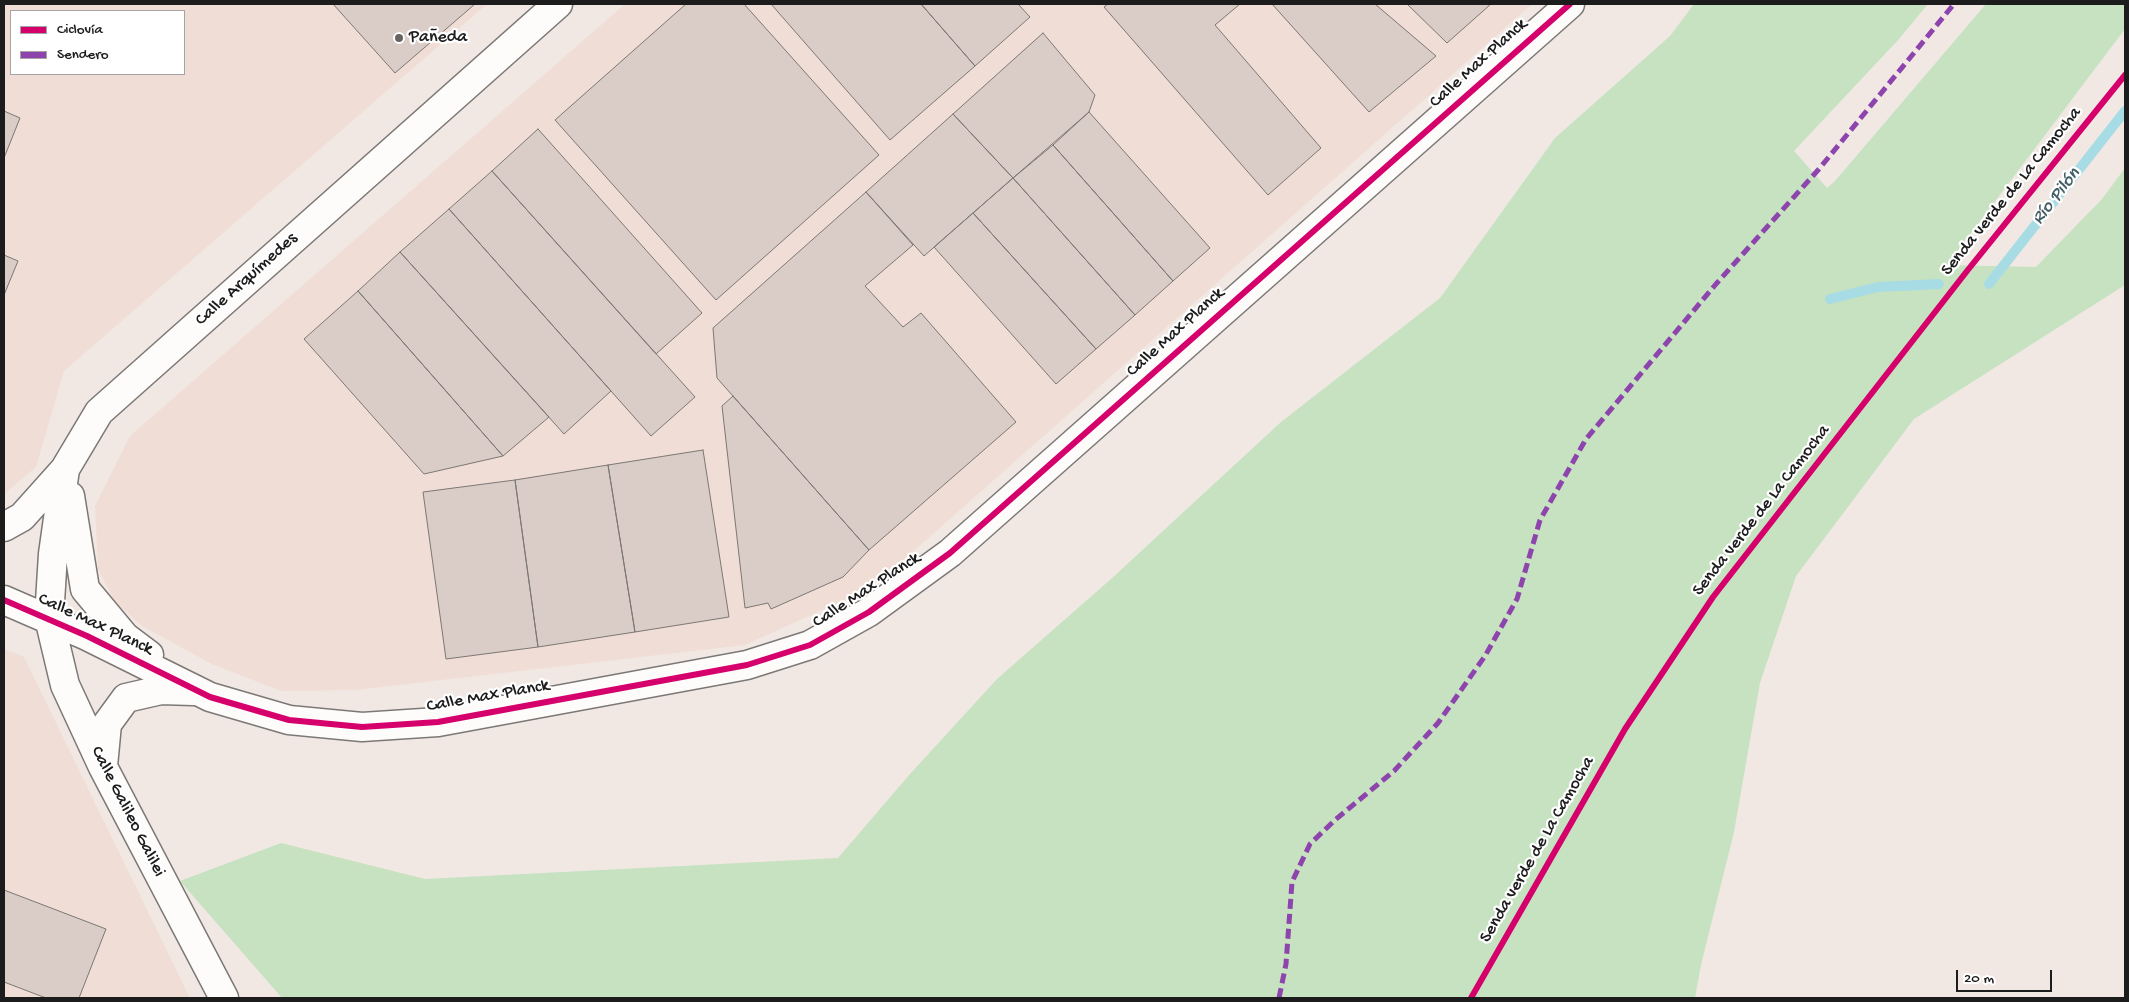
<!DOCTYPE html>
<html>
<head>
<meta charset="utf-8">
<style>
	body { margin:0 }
	#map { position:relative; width:2129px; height:1002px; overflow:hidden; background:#f1e8e4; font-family:"Gochi Hand",sans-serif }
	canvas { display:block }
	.frame { position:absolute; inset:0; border:5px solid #1c1c1c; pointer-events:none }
	.legend { position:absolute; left:10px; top:10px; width:175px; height:65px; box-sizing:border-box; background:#fff; border:1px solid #a4a4a4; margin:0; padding:6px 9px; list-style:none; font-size:15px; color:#1c1c1c }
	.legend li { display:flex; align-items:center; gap:10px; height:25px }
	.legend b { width:25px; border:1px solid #a4a4a4 }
	.scale { position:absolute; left:1956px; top:970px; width:96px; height:22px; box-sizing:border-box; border:2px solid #1c1c1c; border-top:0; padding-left:6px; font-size:15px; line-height:18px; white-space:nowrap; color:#1c1c1c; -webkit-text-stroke:4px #fff; paint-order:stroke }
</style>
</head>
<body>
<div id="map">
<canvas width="2129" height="1002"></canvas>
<div class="frame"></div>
<ul class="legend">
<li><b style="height:6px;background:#d6006c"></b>Ciclovía</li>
<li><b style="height:6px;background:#8e44ad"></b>Sendero</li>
</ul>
<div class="scale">20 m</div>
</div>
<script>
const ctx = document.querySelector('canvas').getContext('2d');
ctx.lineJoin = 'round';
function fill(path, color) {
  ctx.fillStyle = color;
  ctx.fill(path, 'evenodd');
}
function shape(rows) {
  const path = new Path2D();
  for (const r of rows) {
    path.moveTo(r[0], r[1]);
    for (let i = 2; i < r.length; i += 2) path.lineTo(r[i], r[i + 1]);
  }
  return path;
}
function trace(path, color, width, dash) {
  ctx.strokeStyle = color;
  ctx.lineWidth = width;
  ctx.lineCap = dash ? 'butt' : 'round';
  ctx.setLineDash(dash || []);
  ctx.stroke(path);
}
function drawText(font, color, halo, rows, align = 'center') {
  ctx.font = font + ' "Gochi Hand",sans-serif';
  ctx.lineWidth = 4.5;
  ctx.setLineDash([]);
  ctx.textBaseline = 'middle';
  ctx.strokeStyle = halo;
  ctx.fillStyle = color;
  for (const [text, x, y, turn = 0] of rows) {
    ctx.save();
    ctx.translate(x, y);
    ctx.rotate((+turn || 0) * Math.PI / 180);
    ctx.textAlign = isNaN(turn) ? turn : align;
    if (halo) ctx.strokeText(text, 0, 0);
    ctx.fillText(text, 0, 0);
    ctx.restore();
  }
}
const built = shape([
	[4,4,487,4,64,371,36,467,4,494],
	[11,11,184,11,184,74,11,74],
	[625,4,1532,4,873,587,745,645,355,690,281,691,212,664,142,626,115,602,98,569,95,506,130,436],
	[4,649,24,657,190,998,4,998]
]);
const green = shape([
	[1694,4,1928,4,1899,39,1794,151,1827,188,1835,181,1986,4,2125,4,2125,29,1947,265,2036,267,2102,199,2125,168,2125,285,1914,419,1796,576,1760,683,1734,832,1701,965,1695,998,282,998,180,881,281,843,425,879,838,858,910,774,997,679,1111,579,1281,422,1440,298,1555,138,1670,36]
]);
const stream = shape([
	[1989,284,2125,111],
	[1830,299,1878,287,1939,284]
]);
const building = shape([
	[333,4,475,4,395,73,333,4],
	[686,4,744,4,879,155,716,300,555,120,686,4],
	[771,4,921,4,975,66,890,140,771,4],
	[921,4,1018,4,1030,17,975,66,921,4],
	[1108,4,1240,4,1215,25,1321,148,1268,195,1104,7,1108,4],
	[1272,4,1375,4,1436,56,1369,112,1272,4],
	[1407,4,1491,4,1447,43,1407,4],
	[1043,33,1095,95,1089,112,1013,178,953,114,1043,33],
	[4,111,20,118,4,158,4,111],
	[1089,112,1210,248,1173,281,1053,145,1089,112],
	[953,114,1013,178,924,256,866,192,953,114],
	[538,129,702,313,656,354,492,171,538,129],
	[1053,145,1173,281,1135,315,1013,178,1053,145],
	[492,171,695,397,651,436,449,209,492,171],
	[1013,178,1135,315,1096,349,973,213,1013,178],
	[866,192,913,245,865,286,903,327,921,313,1016,422,869,550,717,378,713,328,866,192],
	[449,209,611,391,564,434,400,252,449,209],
	[973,213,1096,349,1056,384,934,247,973,213],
	[400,252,549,417,503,456,358,291,400,252],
	[4,255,18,261,4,295,4,255],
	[358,291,503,456,424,474,304,339,358,291],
	[733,396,869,550,843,577,771,609,768,603,745,608,722,406,733,396],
	[703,450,729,617,635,632,608,465,703,450],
	[608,465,635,632,538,647,515,480,608,465],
	[515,480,538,647,446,659,423,492,515,480],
	[4,890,106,929,79,998,46,998,4,982,4,890]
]);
const minor = shape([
	[70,496,85,589,125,637,149,655],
	[4,527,22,517,65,469],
	[4,600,87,636,210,697,289,720,362,727,438,722,747,665,810,645,869,612,950,553,1570,4],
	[103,766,107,724,126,698,161,690,193,691],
	[224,998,103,767,65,685,49,618,53,554,65,469,99,412,558,4]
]);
const quiet = shape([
	[1279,998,1286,964,1292,882,1310,844,1335,820,1394,771,1438,723,1485,656,1517,599,1540,520,1586,439,1716,284,1819,169,1954,4]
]);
const cycleway = shape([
	[4,600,87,636,210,697,289,720,362,727,438,722,747,665,810,645,869,612,950,553,1570,4],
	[1471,998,1625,729,1713,597,1967,271,2125,75]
]);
const markers = [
	[399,38,5,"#676362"]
];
const poiNames = [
	["Pañeda",409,38]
];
const streetNames = [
	["Calle Max Planck",1479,64,-42],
	["Senda verde de La Camocha",2012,192,-51],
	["Calle Arquímedes",247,280,-42],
	["Calle Max Planck",1176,333,-42],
	["Senda verde de La Camocha",1762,511,-52],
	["Calle Max Planck",867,591,-33],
	["Calle Max Planck",95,625,25],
	["Calle Max Planck",488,697,-10],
	["Calle Galileo Galilei",127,812,63],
	["Senda verde de La Camocha",1538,850,-60]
];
const waterNames = [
	["Río Pilón",2057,197,-52]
];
fill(built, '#f0ddd5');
fill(green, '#c6e2c1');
trace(stream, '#a8dce5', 10);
fill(building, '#daccc6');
trace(building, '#7c7876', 1);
trace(minor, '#7c7876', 31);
trace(minor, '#fdfcfb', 28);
trace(quiet, '#8e44ad', 5, [10, 5]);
trace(cycleway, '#d6006c', 6);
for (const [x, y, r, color] of markers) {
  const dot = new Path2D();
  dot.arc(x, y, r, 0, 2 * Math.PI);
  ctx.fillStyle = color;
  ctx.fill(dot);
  trace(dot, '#fff', 2);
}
drawText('18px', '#1c1c1c', '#fff', poiNames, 'left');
drawText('18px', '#1c1c1c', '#fff', streetNames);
drawText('italic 19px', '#425d63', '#fff', waterNames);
</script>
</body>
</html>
